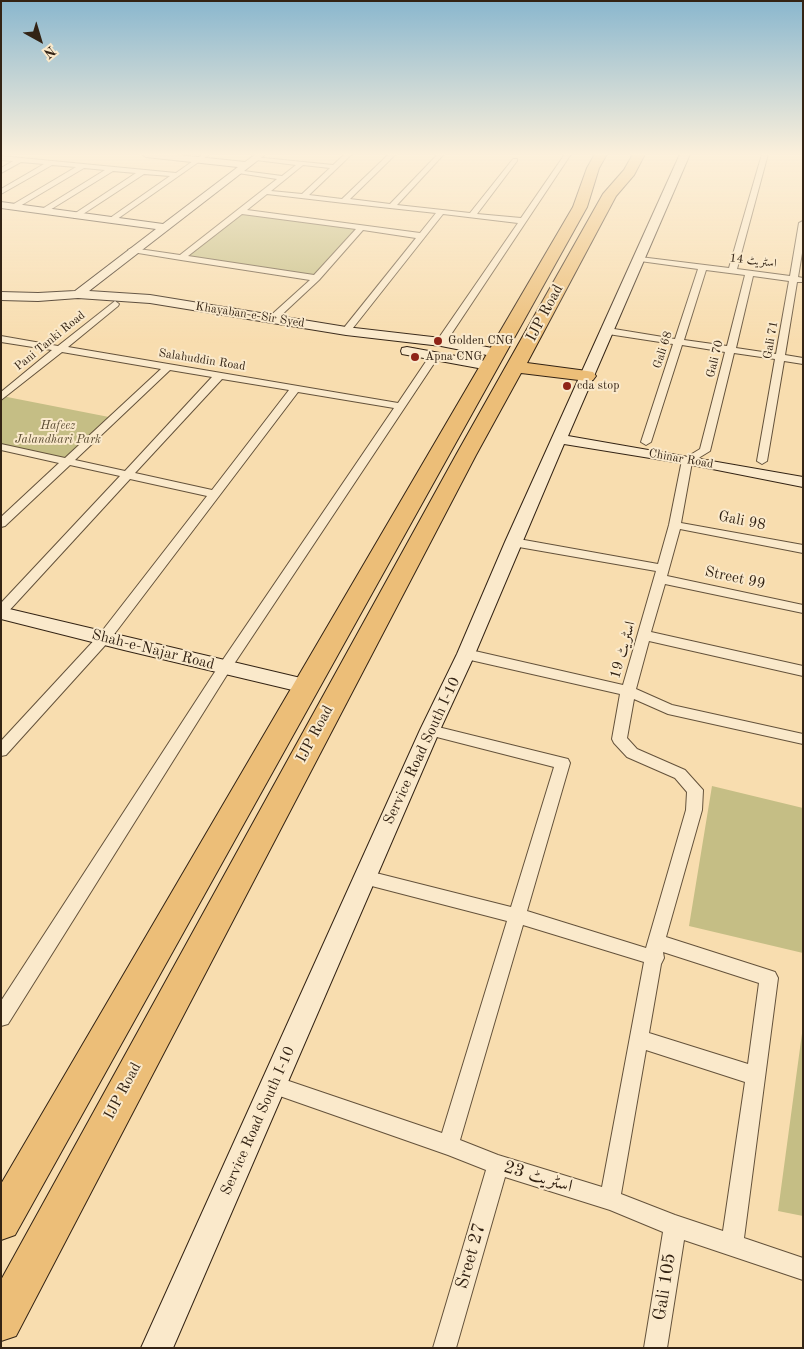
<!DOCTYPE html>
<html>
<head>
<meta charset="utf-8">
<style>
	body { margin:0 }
	#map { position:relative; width:804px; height:1349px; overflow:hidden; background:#f8ddaf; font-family:"Old Standard TT",serif }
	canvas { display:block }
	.frame { position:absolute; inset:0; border:2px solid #332314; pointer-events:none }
	.north { position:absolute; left:15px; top:15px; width:50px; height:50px; -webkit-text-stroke:4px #fae9cb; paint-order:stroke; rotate:141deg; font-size:14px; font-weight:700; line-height:20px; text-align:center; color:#332314 }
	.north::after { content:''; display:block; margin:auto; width:18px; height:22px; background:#332314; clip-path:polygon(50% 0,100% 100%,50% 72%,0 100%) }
</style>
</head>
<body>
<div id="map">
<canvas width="804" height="1349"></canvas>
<div class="frame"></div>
<div class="north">N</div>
</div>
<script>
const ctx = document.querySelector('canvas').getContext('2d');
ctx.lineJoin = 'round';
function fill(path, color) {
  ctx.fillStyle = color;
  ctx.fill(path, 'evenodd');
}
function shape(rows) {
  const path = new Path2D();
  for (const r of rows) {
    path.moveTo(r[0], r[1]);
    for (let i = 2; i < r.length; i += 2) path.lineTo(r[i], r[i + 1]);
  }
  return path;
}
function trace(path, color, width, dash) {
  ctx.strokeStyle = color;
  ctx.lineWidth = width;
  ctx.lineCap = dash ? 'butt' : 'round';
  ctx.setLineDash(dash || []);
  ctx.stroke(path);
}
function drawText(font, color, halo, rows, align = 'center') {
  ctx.font = font + ' "Old Standard TT",Amiri,serif';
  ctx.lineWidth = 4;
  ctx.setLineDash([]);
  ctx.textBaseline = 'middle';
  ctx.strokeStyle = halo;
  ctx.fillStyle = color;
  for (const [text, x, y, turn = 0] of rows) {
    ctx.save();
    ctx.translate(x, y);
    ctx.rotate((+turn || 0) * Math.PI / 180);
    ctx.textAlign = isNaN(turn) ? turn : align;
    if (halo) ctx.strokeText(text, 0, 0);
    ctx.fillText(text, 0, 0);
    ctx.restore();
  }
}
const green = shape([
	[240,211,361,228,316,278,181,258],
	[2,396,114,418,67,462,1,447],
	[712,786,803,808,803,953,689,926],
	[803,1026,803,1216,778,1211]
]);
const street = shape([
	[203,154,210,154,113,222,110,222,110,218,170,176,144,174,77,218,74,218,74,214,136,173,113,171,45,213,41,211,42,209,105,170,84,168,15,209,12,209,12,205,76,167,52,165,1,194,1,189,44,164,21,162,1,173,1,168,13,161,1,160,1,156,176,173,203,154],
	[345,154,352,154,309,195,342,199,389,154,396,154,350,199,390,204,438,154,444,154,397,205,470,213,513,159,517,159,517,161,477,214,521,218,565,154,571,154,446,342,441,345,436,342,518,223,443,214,349,333,346,334,343,333,343,329,416,238,363,230,319,280,275,321,272,322,268,319,269,317,310,280,181,260,132,252,128,250,132,248,180,255,277,179,238,173,236,172,236,170,282,176,296,165,256,160,254,159,254,157,333,165,345,154],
	[303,165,330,168,302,194,271,191,303,165],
	[267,194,344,203,436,213,420,233,247,210,267,194],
	[242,214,356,229,314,275,188,256,242,214],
	[762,154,768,154,737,269,790,276,799,223,803,221,803,247,798,277,803,278,803,282,797,282,785,355,803,358,803,364,784,361,767,461,762,464,757,461,775,359,734,353,710,451,692,462,681,523,803,545,803,553,680,529,667,576,803,605,803,613,665,584,651,632,803,666,803,676,649,641,636,689,672,705,803,734,803,744,668,714,634,699,627,738,637,749,685,770,703,790,702,810,666,937,769,970,775,972,778,978,744,1238,803,1258,803,1280,684,1240,667,1348,644,1348,663,1232,610,1210,505,1177,456,1348,433,1348,486,1170,448,1155,274,1094,267,1092,264,1085,267,1078,274,1076,442,1133,507,921,364,884,358,882,356,877,358,872,364,870,511,907,554,767,425,734,423,730,425,726,430,725,568,759,570,763,527,911,646,948,686,810,687,792,675,778,627,757,614,743,612,739,620,694,466,659,461,657,459,654,461,651,466,649,623,685,656,571,513,546,507,542,513,538,658,564,669,525,682,460,700,449,725,352,682,345,651,442,646,445,641,442,673,344,608,334,603,331,608,328,675,339,698,269,640,261,636,259,640,257,729,268,762,154],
	[706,270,745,275,727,346,684,340,706,270],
	[753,276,789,281,776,354,736,348,753,276],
	[523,925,644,962,602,1187,498,1155,460,1140,523,925],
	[663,952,759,983,748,1064,649,1033,661,964,664,958,663,952],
	[646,1050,745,1082,723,1231,675,1215,621,1194,646,1050],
	[115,301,119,304,118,306,68,347,398,403,431,354,434,353,439,356,230,670,8,1024,1,1026,1,1001,220,664,394,408,298,392,109,641,6,755,1,756,1,741,99,635,207,496,130,479,6,614,1,615,1,603,120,476,70,465,5,526,1,527,1,517,59,463,1,450,1,444,65,458,161,369,62,352,1,400,1,392,52,350,1,342,1,336,58,346,115,301],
	[170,370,212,377,125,471,75,460,170,370],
	[222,379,289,390,212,490,135,473,222,379]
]);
const secondary = shape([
	[141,154,169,154,245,162,256,154,266,154,89,291,150,295,346,327,441,338,497,349,503,353,497,357,441,346,346,335,150,303,78,298,38,301,1,300,1,292,38,293,75,291,156,229,1,208,1,202,163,224,238,167,146,157,141,154],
	[680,154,690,154,568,436,803,477,803,487,687,464,564,444,475,654,440,730,173,1348,141,1348,420,730,457,654,505,542,680,154],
	[407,347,489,362,496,366,489,370,402,354,401,351,402,348,407,347],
	[1,607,305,679,312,681,314,686,312,691,305,693,124,650,1,619,1,607]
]);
const highway = shape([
	[595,154,607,154,599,168,587,207,15,1235,1,1240,1,1184,573,207,587,168,595,154],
	[633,154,645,154,634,175,616,196,527,363,587,371,593,372,596,376,593,380,587,381,521,373,476,455,16,1336,1,1341,1,1280,456,455,603,194,624,170,633,154]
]);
const markers = [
	[438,341,5,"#8f2418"],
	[415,357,5,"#8f2418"],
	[567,386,5,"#8f2418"]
];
const farStreetnames = [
	["اسٹریٹ 14",753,261,7],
	["Khayaban-e-Sir Syed",250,315,9],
	["Gali 71",771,340,-80],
	["Pani Tanki Road",50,341,-39],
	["Gali 68",663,350,-72],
	["Gali 70",715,359,-76],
	["Salahuddin Road",202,360,9],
	["Chinar Road",681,459,10]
];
const farPoinames = [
	["Golden CNG",448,341],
	["Apna CNG",425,357],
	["cda stop",577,386]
];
const farParknames = [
	["Hafeez",58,426],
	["Jalandhari Park",58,440]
];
const streetNames = [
	["IJP Road",545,313,-62],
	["Gali 98",742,521,11],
	["Street 99",735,578,12],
	["Shah-e-Najar Road",153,650,14],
	["اسٹریٹ 19",623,650,-74],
	["IJP Road",315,734,-62],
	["Service Road South I-10",422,751,-65],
	["IJP Road",123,1091,-62],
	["Service Road South I-10",258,1121,-66]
];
const nearStreetnames = [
	["اسٹریٹ 23",538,1177,17],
	["Sreet 27",471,1256,-74],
	["Gali 105",665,1287,-81]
];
fill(green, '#c5be85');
trace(street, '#64523b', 2);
trace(secondary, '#332314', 2);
trace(highway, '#332314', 2);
fill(street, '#fae9cb');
fill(secondary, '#fae9cb');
fill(highway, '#ecbe78');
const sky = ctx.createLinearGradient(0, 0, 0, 343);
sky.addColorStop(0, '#8ab7ce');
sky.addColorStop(0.45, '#fcf0db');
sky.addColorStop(1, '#fcf0db00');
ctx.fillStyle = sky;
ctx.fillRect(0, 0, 804, 343);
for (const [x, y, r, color] of markers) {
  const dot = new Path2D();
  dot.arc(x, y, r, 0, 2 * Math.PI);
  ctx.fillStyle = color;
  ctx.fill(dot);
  trace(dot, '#fae9cb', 2);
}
drawText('12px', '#332314', '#fae9cb', farStreetnames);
drawText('12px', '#332314', '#fae9cb', farPoinames, 'left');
drawText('italic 12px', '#584a30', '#fae9cb', farParknames);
drawText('15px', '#332314', '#fae9cb', streetNames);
drawText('18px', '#332314', '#fae9cb', nearStreetnames);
</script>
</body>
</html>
